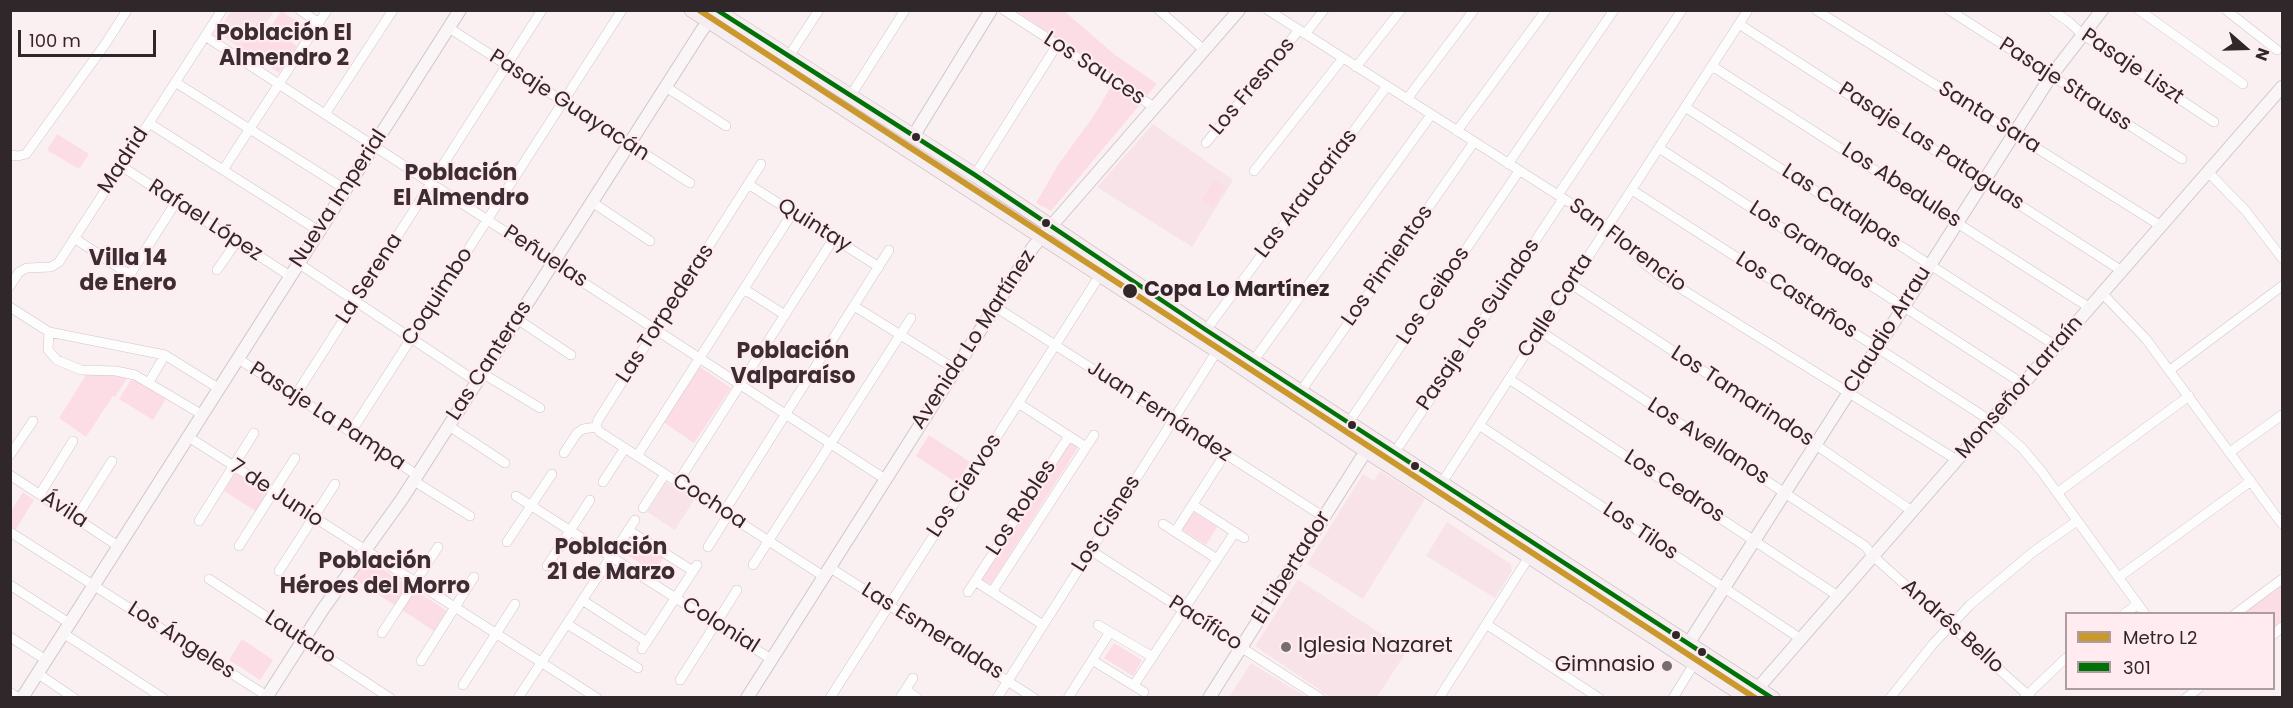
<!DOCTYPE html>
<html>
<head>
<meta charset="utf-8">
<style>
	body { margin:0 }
	#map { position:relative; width:2293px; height:708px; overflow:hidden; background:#faf0f2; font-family:Poppins,sans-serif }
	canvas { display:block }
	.frame { position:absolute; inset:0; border:12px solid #2f2729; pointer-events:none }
	.legend { position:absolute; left:2065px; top:612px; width:210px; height:78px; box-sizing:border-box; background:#ffebf0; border:2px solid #ac9da0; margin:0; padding:8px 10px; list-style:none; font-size:18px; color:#2f2729 }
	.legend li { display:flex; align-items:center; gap:12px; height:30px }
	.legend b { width:30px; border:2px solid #ac9da0 }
	.north { position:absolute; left:2215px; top:18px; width:60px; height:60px; -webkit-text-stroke:4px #ffebf0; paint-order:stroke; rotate:110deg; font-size:16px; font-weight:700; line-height:24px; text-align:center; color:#2f2729 }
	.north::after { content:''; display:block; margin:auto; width:21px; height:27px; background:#2f2729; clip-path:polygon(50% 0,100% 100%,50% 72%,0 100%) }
	.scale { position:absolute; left:18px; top:30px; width:138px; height:27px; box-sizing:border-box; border:3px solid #2f2729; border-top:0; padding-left:8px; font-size:18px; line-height:21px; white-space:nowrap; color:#2f2729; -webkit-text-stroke:4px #ffebf0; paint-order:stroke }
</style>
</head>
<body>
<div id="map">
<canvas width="2293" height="708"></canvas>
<div class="frame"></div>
<ul class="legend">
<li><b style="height:8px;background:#cb982d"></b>Metro L2</li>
<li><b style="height:8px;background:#007106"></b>301</li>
</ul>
<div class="north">N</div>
<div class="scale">100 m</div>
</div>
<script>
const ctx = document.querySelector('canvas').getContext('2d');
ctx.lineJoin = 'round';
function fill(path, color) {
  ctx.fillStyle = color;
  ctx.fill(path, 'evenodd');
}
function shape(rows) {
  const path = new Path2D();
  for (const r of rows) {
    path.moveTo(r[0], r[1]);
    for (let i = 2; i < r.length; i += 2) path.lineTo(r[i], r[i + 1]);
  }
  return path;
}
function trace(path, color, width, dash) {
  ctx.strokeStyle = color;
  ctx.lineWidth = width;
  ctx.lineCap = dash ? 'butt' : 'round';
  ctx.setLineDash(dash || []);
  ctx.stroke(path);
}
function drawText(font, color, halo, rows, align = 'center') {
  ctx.font = font + ' Poppins,sans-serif';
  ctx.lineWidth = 4.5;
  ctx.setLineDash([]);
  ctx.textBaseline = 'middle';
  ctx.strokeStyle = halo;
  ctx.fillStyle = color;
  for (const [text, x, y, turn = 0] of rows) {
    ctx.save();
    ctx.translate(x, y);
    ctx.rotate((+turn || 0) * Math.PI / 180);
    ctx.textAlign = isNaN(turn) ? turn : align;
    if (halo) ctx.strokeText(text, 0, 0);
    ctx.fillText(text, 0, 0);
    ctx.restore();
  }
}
const built = shape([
	[231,11,274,11,265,25,257,20,240,48,217,33],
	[1153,124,1233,180,1192,247,1097,187],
	[1380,471,1425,499,1363,599,1307,564,1363,474,1374,481],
	[666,482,694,500,675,530,647,512],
	[1447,522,1511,564,1512,571,1495,598,1426,556],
	[1298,579,1407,651,1377,697,1330,697,1255,646],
	[1251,663,1306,697,1229,697]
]);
const green = shape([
	[281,11,305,26,295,42,271,26],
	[1016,11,1064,11,1114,54,1157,84,1051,211,1036,203,1058,165,1093,117,1116,78],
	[258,20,297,46,279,73,240,48],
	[57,134,89,154,79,169,47,150],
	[1214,180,1225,187,1213,207,1202,200],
	[700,367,731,388,694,443,663,422],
	[116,374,128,377,115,397,113,396,86,437,59,418,86,375],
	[132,378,166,399,153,420,119,399],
	[929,435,970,462,957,483,916,456],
	[1069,440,1077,446,1077,449,991,584,980,579],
	[235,473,268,494,257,512,224,491],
	[23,492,34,500,11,537,11,511],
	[1192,511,1217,527,1206,545,1181,529],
	[638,538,665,555,654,572,627,555],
	[366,558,447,611,434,631,353,578],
	[2282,585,2282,622,2274,629,2274,614,2242,614],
	[242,639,273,660,260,680,229,660],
	[1114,643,1142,660,1133,676,1104,658]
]);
const street = shape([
	[300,10,319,23],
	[1004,10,1154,107],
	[1159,10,1204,50],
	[1268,10,1608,227,1644,263,1659,275,1957,460],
	[1816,10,2161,226],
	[1949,10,2182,159],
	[2052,10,2069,22,2082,34,2214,122],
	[2139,10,2243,84],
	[2226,10,2277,50],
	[1739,24,2122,271],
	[449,28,690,183],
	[1305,34,1324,10],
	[205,36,885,479],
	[789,56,819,10],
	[1712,66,2090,308],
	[1356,67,1401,10],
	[175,82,345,189],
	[666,87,726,126],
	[851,95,905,10],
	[1407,99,1474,10],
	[1685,107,2056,346],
	[325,114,393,10],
	[149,123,319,231],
	[1457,131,1546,10],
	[1206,143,1299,30],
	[1659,148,2023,384],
	[10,155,18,156,26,154,106,43,127,10],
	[1508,164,1614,10],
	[121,166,290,276],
	[223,170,327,10],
	[1254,171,1343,58],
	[2208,172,2245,210,2282,258],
	[975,175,1057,45],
	[748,184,879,267],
	[1632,190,1991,421,2022,448,2042,472,2145,614],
	[1558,195,1682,10],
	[592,202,650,241],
	[74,238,130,275],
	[298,263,477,382],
	[217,270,237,241],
	[124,284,176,202],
	[1571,284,1816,445,1912,511],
	[10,286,19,272,27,268,51,267,59,262,222,10],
	[744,289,785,315],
	[2102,293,2146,339,2282,524],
	[854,306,955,369],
	[994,306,1324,517],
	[10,307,49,332,165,355,218,388],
	[517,319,571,355],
	[1206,330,1387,86],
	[1540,331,1865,546,1873,556,2031,698],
	[49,332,48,350,57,360,81,370,116,371,135,375,201,414],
	[237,358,417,475],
	[1254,360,1431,115],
	[2170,370,2282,286],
	[482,373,540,408],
	[1509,379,1838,596],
	[149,382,165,355],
	[1301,391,1474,142],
	[295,396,542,10],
	[1018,403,1086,447],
	[1349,422,1519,171],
	[1479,425,1801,639],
	[449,426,505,463],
	[596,427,598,420,761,164],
	[596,427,600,432,823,576],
	[351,432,622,10],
	[187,436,597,698],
	[1395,452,1563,199],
	[2230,452,2282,415],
	[564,453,577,433,583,429,596,427],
	[10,455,33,421],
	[637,456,793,212],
	[10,475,118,546],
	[414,481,470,516],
	[1443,481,1748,10],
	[603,482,625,448],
	[678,482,834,238],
	[2057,493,2189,396],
	[40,494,73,441],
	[516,496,771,659],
	[1193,505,1244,538],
	[643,508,665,474],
	[724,512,889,250],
	[76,518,112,461],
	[199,521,254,433],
	[1163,524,1217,559],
	[628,530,693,571],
	[10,532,270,698],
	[1175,532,1225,454],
	[507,542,552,474],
	[239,546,295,458],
	[708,547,728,515],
	[1090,550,1320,698],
	[753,565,911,318],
	[547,566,590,500],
	[829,567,1034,698],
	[279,571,335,484],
	[2119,577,2251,481],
	[209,579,390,698],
	[975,581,1043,625],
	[10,585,69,623],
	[968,592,1069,436],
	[992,592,1094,435],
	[582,600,647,642],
	[2124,614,2138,604],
	[2235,614,2282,579],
	[567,624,638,668],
	[1486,624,1599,698],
	[1098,625,1153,657],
	[63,633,163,698],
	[382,633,438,547],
	[2274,634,2282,627],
	[10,637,46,660],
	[642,649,697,565],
	[1092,660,1144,692],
	[421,661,474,577],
	[37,673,74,698],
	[680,680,737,590],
	[463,685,515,604],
	[1134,685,1235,532],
	[906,690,917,698],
	[10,692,18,698],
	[2025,697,2066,658],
	[518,698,635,520],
	[830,698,1100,275],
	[900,698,913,678],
	[997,698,1217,351],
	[1068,698,1110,632],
	[1439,698,1529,557],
	[1673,698,1694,664],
	[1890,698,1933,644,1970,605,2033,552,2077,521],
	[2186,698,2199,688]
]);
const secondary = shape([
	[914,135,991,10],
	[1683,652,2051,76,2102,10],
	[1758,688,2282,87],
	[22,698,460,10],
	[266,698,323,609,402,499,702,30,715,14],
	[747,698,1033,247,1239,10],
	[1209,698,1371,443]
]);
const primary = shape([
	[691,10,1217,351,1366,451,1747,698],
	[716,10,975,175,1206,330,1773,698]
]);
const bus1 = shape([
	[717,10,975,175,1206,330,1772,698]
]);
const metro1 = shape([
	[699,10,1755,698]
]);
const markers = [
	[916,137,5,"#2f2729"],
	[1046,223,5,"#2f2729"],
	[1130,291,8,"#2f2729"],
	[1352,425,5,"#2f2729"],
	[1415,466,5,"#2f2729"],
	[1676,635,5,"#2f2729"],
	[1286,647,6,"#766d6f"],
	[1702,652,5,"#2f2729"],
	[1667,666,6,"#766d6f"]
];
const streetNames = [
	["Pasaje Liszt",2132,67,34],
	["Los Sauces",1094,69,33],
	["Pasaje Strauss",2065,85,33],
	["Los Fresnos",1253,87,-50],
	["Pasaje Guayacán",569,106,33],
	["Santa Sara",1989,118,32],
	["Pasaje Las Pataguas",1931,147,33],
	["Madrid",124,161,-57],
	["Los Abedules",1901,186,33],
	["Las Araucarias",1307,194,-53],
	["Nueva Imperial",339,199,-57],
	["Las Catalpas",1841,207,33],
	["Rafael López",205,221,33],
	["Quintay",814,226,32],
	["San Florencio",1627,246,37],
	["Los Granados",1811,246,33],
	["Peñuelas",545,257,33],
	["Los Pimientos",1388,266,-55],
	["La Serena",370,279,-57],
	["Los Ceibos",1434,296,-56],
	["Los Castaños",1796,296,33],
	["Coquimbo",438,297,-57],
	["Calle Corta",1556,306,-57],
	["Las Torpederas",666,314,-57],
	["Pasaje Los Guindos",1479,325,-56],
	["Claudio Arrau",1888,330,-58],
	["Avenida Lo Martínez",974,340,-57],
	["Las Canteras",490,361,-57],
	["Monseñor Larraín",2020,388,-49],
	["Los Tamarindos",1742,397,33],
	["Juan Fernández",1159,412,33],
	["Pasaje La Pampa",327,417,33],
	["Los Avellanos",1708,442,33],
	["Los Ciervos",965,486,-57],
	["Los Cedros",1674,487,33],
	["7 de Junio",276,494,33],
	["Cochoa",709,502,33],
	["Los Robles",1022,508,-57],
	["Ávila",64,510,33],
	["Los Cisnes",1107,524,-58],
	["Los Tilos",1640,532,34],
	["El Libertador",1292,568,-58],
	["Pacífico",1205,624,33],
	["Colonial",720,626,32],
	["Andrés Bello",1952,627,42],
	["Las Esmeraldas",932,632,32],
	["Lautaro",300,638,33],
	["Los Ángeles",181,641,33]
];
const stopNames = [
	["Copa Lo Martínez",1144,291]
];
const poiNames = [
	["Iglesia Nazaret",1298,647],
	["Gimnasio",1655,666,"right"]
];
const neighbourhoodNames = [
	["Población El",284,34],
	["Almendro 2",284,59],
	["Población",461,174],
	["El Almendro",461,199],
	["Villa 14",128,259],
	["de Enero",128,284],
	["Población",793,352],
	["Valparaíso",793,377],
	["Población",611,548],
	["21 de Marzo",611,573],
	["Población",375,562],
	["Héroes del Morro",375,587]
];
fill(built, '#f8e3e8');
fill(green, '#fcdde5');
trace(street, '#cec6c8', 10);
trace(secondary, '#cec6c8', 14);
trace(primary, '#c6b4b9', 15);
trace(street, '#fefdfd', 9);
trace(secondary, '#faf5f6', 12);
trace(primary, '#f6edf0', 14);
trace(bus1, '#007106', 4.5);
trace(metro1, '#cb982d', 6);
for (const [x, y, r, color] of markers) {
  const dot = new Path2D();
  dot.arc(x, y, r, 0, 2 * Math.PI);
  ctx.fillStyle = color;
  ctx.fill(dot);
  trace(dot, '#ffebf0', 2);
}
drawText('21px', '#2f2729', '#ffebf0', streetNames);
drawText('bold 21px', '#2f2729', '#ffebf0', stopNames, 'left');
drawText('21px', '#2f2729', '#ffebf0', poiNames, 'left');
drawText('bold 22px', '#3b2d31', '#ffebf0', neighbourhoodNames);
</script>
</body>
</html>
